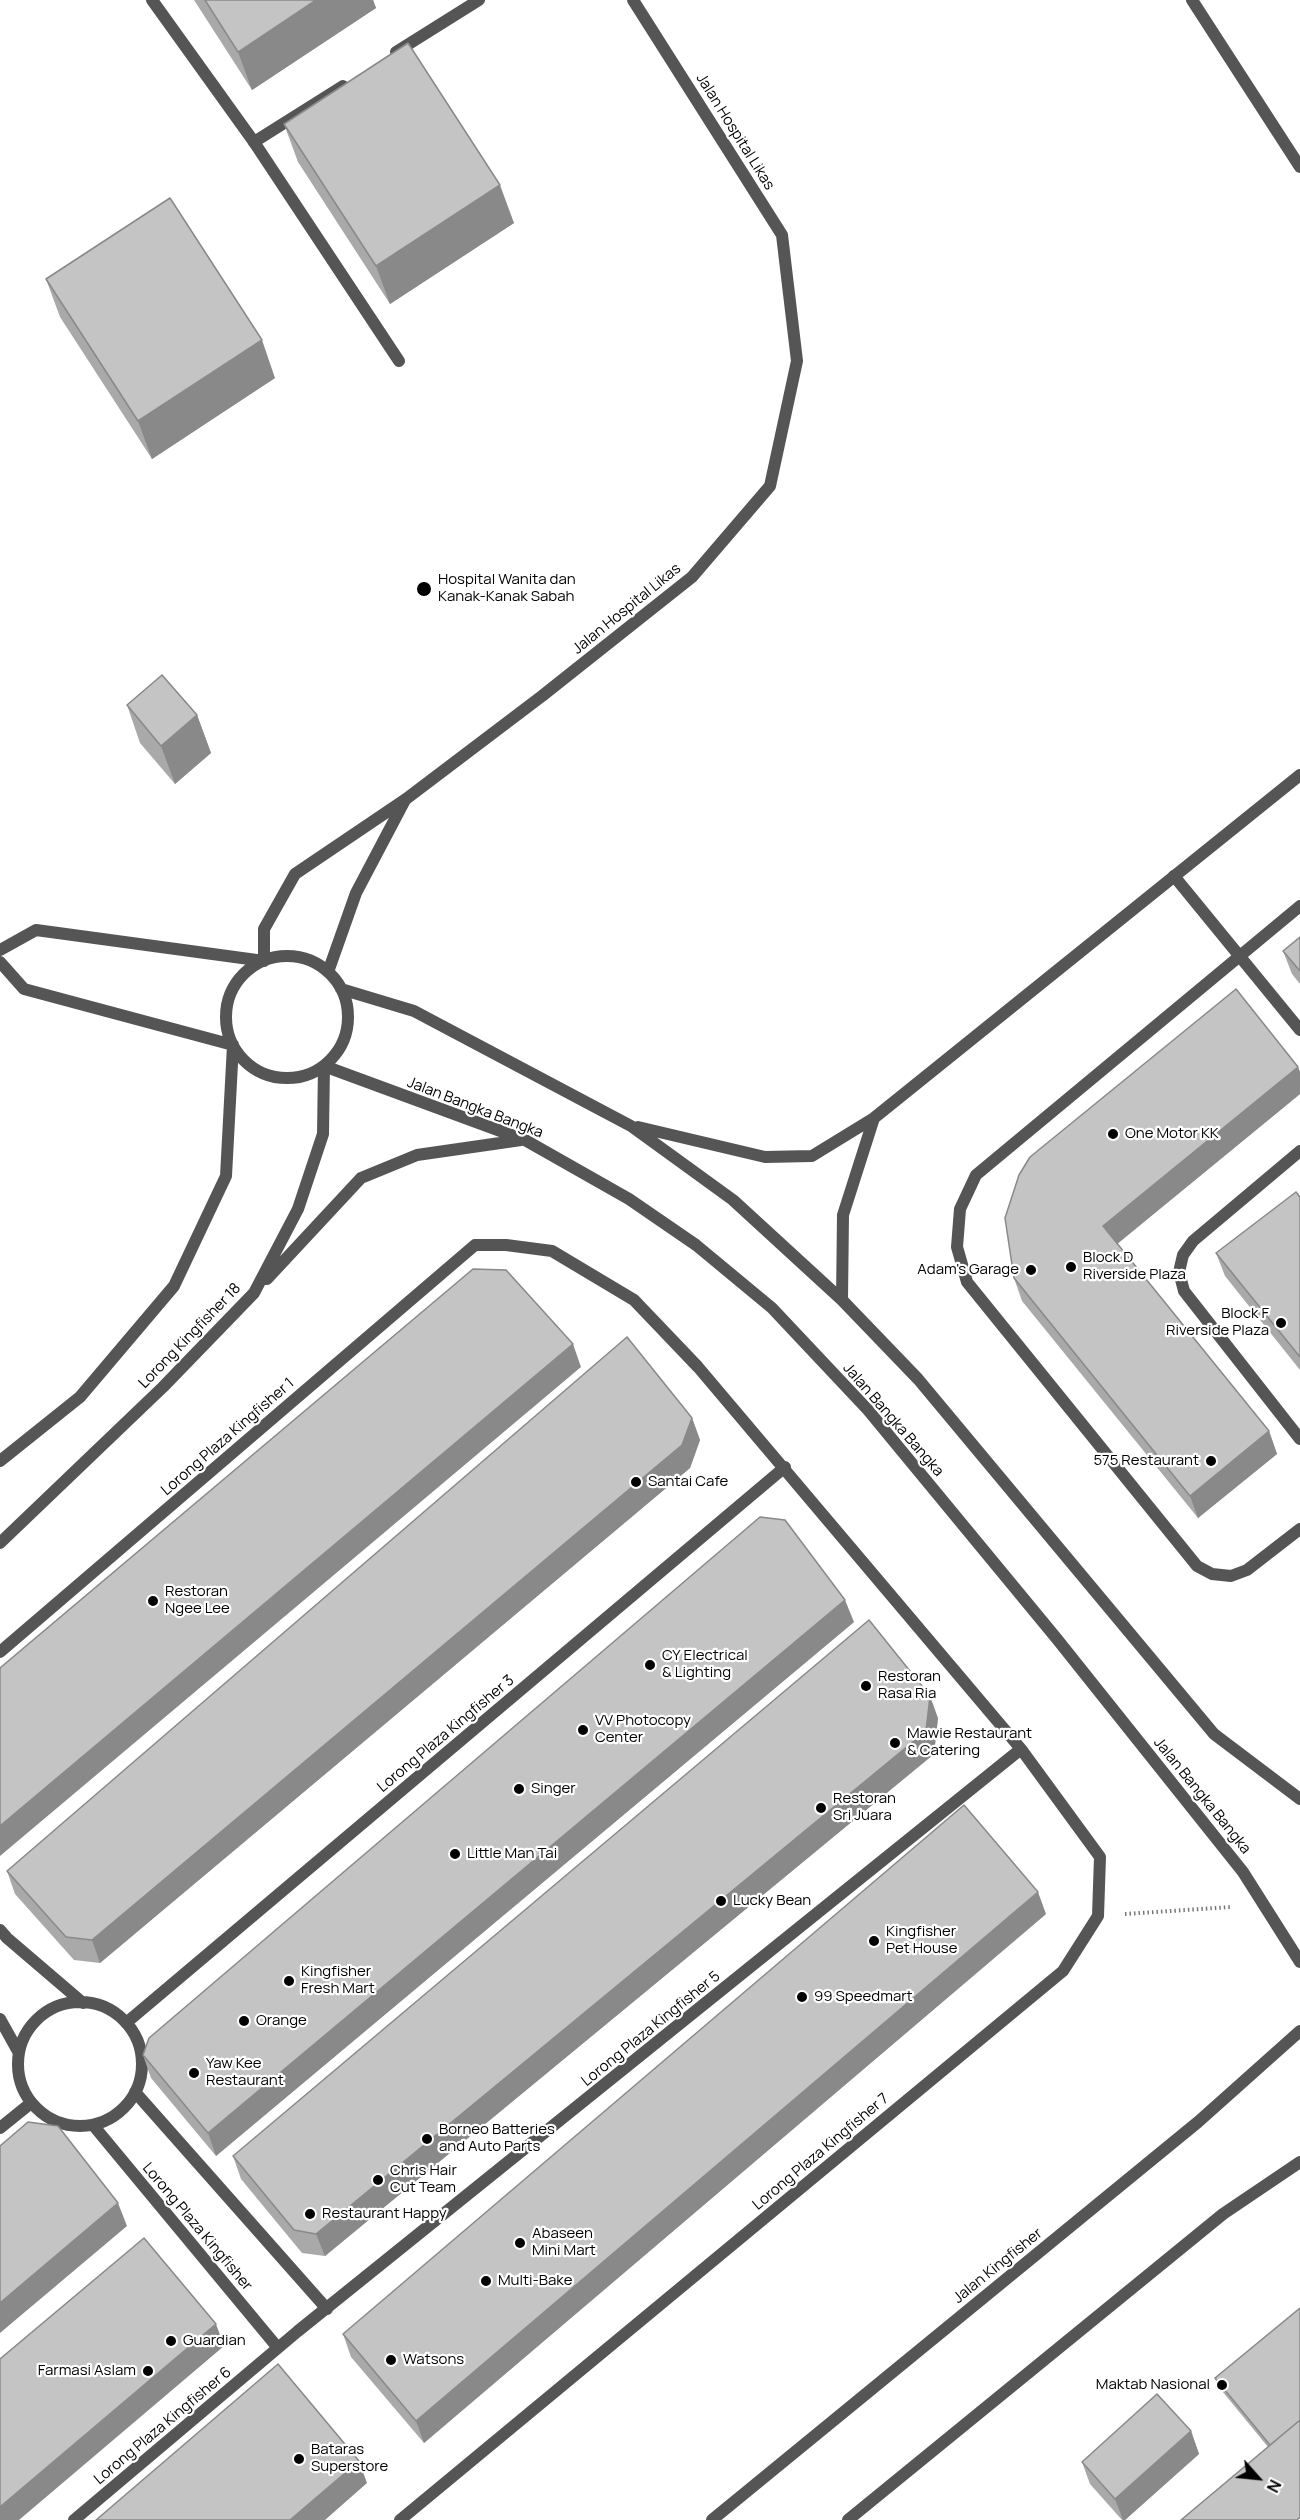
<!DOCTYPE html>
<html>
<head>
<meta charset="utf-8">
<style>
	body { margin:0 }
	#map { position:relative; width:1300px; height:2520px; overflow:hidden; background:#fff; font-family:Manrope,sans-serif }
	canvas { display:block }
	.north { position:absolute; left:1228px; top:2448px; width:60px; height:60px; -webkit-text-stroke:4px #fff; paint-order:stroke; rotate:117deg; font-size:16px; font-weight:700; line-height:24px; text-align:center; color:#000 }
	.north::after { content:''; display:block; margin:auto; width:21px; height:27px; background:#000; clip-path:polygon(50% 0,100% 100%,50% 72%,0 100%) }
</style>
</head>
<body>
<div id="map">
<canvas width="1300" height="2520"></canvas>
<div class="north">N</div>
</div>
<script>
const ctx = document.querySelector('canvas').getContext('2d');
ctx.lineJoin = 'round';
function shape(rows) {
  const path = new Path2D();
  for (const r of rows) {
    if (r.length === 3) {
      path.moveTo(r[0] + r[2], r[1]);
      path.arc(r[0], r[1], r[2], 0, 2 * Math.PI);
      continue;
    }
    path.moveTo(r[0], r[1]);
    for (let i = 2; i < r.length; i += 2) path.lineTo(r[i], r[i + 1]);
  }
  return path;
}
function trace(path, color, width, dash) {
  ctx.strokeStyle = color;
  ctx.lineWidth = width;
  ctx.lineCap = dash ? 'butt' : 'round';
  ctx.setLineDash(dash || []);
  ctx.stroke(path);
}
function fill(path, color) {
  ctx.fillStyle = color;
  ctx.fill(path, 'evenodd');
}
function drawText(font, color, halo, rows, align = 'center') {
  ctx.font = font + ' Manrope,sans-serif';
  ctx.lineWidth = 4.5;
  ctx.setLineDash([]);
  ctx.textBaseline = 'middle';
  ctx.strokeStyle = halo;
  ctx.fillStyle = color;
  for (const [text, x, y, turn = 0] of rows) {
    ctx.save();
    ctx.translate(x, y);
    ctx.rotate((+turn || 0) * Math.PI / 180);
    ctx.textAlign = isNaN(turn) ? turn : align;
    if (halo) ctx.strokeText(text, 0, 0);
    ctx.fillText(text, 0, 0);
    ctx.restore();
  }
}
const path = shape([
	[1125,1914,1231,1907]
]);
const lane = shape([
	[152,0,254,142,399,361],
	[1192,0,1300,167],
	[1174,876,1300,1030],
	[1300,906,976,1175,960,1209,957,1247,967,1282,1197,1566,1212,1574,1231,1576,1247,1570,1300,1529],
	[1300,1151,1193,1241,1183,1255,1179,1272,1184,1291,1300,1439]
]);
const street = shape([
	[396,52,479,0],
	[254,142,343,86],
	[0,950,36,930,264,961,264,929,295,874,406,799,542,696,692,577,770,486,797,361,782,235,633,0],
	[287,1017,61],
	[0,962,24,989,233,1045,226,1176,174,1286,80,1397,0,1461],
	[328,972,356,893,405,800],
	[341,989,414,1011,631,1126,733,1200,842,1300,918,1379,1214,1734,1300,1799],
	[638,1127,765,1157,812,1156,874,1118,1300,775],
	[267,1279,361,1178,417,1155,521,1140],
	[842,1300,843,1215,874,1118],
	[0,1543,163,1387,254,1293,298,1209,323,1134,324,1066,525,1140,629,1199,696,1245,772,1308,868,1410,1057,1639,1243,1872,1300,1962],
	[0,1652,475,1245,506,1245,552,1251,634,1300,698,1367,1021,1749,1100,1857,1098,1916,1063,1971,400,2520],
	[0,1930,7,1938,83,2003],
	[80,2064,62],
	[0,2019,19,2053],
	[126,2023,785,1467],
	[135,2092,327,2309],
	[93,2125,278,2348],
	[0,2128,31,2103],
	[74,2520,298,2331,1021,1749],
	[712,2520,1198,2122,1300,2031],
	[848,2520,1223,2214,1300,2162]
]);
const wall = shape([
	[194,0,373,0,376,8,252,90],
	[284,124,514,223,390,304,298,162],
	[46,279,275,378,152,459,60,317],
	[127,705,197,715,211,753,175,784,140,743],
	[1300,937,1300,984,1292,974,1283,951],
	[1298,1067,1300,1072,1300,1094,1117,1244,1269,1431,1277,1454,1198,1518,1022,1301,1014,1278],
	[1300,1197,1300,1370,1225,1276,1216,1253],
	[692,1418,700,1440,690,1468,100,1963,74,1960,15,1894,7,1871],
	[854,1622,216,2156,151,2078,143,2055],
	[938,1718,934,1754,325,2256,302,2253,241,2179,233,2156],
	[1046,1914,424,2443,351,2357,343,2334],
	[1300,2308,1300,2520,1268,2447,1218,2386,1215,2378],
	[1191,2431,1199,2454,1125,2520,1122,2520,1090,2484,1082,2462]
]);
const shadedWall = shape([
	[316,0,373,0,376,8,252,90,238,52],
	[500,185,514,223,390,304,376,266],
	[262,340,275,378,152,459,138,421],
	[197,715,211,753,175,784,161,746],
	[1298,1067,1300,1072,1300,1094,1111,1249,1103,1226],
	[573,1344,581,1367,0,1856,0,1826],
	[692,1418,700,1440,690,1468,100,1963,92,1940],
	[1269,1431,1277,1454,1198,1518,1190,1496],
	[845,1600,854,1622,216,2156,208,2133],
	[930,1696,938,1718,934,1754,325,2256,316,2234],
	[1038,1892,1046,1914,424,2443,416,2421],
	[118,2203,127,2226,0,2333,0,2303],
	[216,2324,224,2346,19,2520,0,2520,0,2507],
	[1191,2431,1199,2454,1125,2520,1123,2520,1115,2499],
	[359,2461,367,2483,325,2520,290,2520]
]);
const building = shape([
	[205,0,316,0,238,52,205,0],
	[408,43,500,185,376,266,284,124,408,43],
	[170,198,262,340,138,421,46,279,170,198],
	[162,675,197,715,161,746,127,705,162,675],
	[1300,937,1300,971,1283,951,1300,937],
	[1236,989,1298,1067,1103,1226,1269,1431,1190,1496,1014,1278,1005,1218,1019,1175,1030,1157,1236,989],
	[1296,1192,1300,1197,1300,1357,1216,1253,1296,1192],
	[473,1269,506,1270,573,1344,0,1826,0,1668,473,1269],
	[627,1337,692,1418,682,1445,92,1940,66,1937,7,1871,627,1337],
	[760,1517,785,1520,845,1600,208,2133,143,2055,149,2038,760,1517],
	[869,1620,930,1696,926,1731,316,2234,294,2230,233,2156,869,1620],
	[964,1805,1038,1892,416,2421,343,2334,964,1805],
	[28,2122,58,2126,118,2203,0,2303,0,2146,28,2122],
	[144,2238,216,2324,0,2507,0,2359,144,2238],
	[1300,2308,1300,2420,1270,2445,1215,2378,1300,2308],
	[278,2364,359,2461,290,2520,96,2520,278,2364],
	[1157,2394,1191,2431,1115,2499,1082,2462,1157,2394],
	[1300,2420,1300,2517,1297,2520,1181,2520,1300,2420]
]);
const markers = [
	[424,589,8,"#000"],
	[1113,1134,6,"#000"],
	[1071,1267,6,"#000"],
	[1031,1270,6,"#000"],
	[1281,1323,6,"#000"],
	[1211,1461,6,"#000"],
	[636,1482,6,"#000"],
	[153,1601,6,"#000"],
	[650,1665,6,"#000"],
	[866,1686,6,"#000"],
	[583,1730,6,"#000"],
	[895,1743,6,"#000"],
	[519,1789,6,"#000"],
	[821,1808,6,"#000"],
	[455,1854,6,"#000"],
	[721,1901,6,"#000"],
	[874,1941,6,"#000"],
	[289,1981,6,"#000"],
	[802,1997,6,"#000"],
	[244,2021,6,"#000"],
	[194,2073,6,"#000"],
	[427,2139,6,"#000"],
	[378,2180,6,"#000"],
	[310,2214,6,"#000"],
	[520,2243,6,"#000"],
	[486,2281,6,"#000"],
	[171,2341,6,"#000"],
	[391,2360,6,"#000"],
	[148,2371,6,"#000"],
	[1222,2385,6,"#000"],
	[299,2459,6,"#000"]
];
const streetNames = [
	["Jalan Hospital Likas",735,132,58],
	["Jalan Hospital Likas",627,609,-39],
	["Jalan Bangka Bangka",475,1108,21],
	["Lorong Kingfisher 18",190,1336,-46],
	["Jalan Bangka Bangka",893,1420,49],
	["Lorong Plaza Kingfisher 1",228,1437,-41],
	["Lorong Plaza Kingfisher 3",446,1734,-40],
	["Jalan Bangka Bangka",1202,1796,51],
	["Lorong Plaza Kingfisher 5",651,2029,-39],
	["Lorong Plaza Kingfisher 7",821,2152,-40],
	["Lorong Plaza Kingfisher",197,2227,50],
	["Jalan Kingfisher",998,2266,-39],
	["Lorong Plaza Kingfisher 6",163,2426,-40]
];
const poiNames = [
	["Hospital Wanita dan",438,580],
	["Kanak-Kanak Sabah",438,597],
	["One Motor KK",1125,1134],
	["Block D",1083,1258],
	["Riverside Plaza",1083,1275],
	["Adam's Garage",1019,1270,"right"],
	["Block F",1269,1314,"right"],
	["Riverside Plaza",1269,1331,"right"],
	["575 Restaurant",1199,1461,"right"],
	["Santai Cafe",648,1482],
	["Restoran",165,1592],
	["Ngee Lee",165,1609],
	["CY Electrical",662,1656],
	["& Lighting",662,1673],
	["Restoran",878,1677],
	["Rasa Ria",878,1694],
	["VV Photocopy",595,1721],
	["Center",595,1738],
	["Mawie Restaurant",907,1734],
	["& Catering",907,1751],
	["Singer",531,1789],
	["Restoran",833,1799],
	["Sri Juara",833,1816],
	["Little Man Tai",467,1854],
	["Lucky Bean",733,1901],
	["Kingfisher",886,1932],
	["Pet House",886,1949],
	["Kingfisher",301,1972],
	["Fresh Mart",301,1989],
	["99 Speedmart",814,1997],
	["Orange",256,2021],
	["Yaw Kee",206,2064],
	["Restaurant",206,2081],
	["Borneo Batteries",439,2130],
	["and Auto Parts",439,2147],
	["Chris Hair",390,2171],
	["Cut Team",390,2188],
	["Restaurant Happy",322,2214],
	["Abaseen",532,2234],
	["Mini Mart",532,2251],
	["Multi-Bake",498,2281],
	["Guardian",183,2341],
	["Watsons",403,2360],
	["Farmasi Aslam",136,2371,"right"],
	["Maktab Nasional",1210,2385,"right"],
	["Bataras",311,2450],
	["Superstore",311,2467]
];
trace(path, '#777', 4, [1.5, 3]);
trace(lane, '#555', 12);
trace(street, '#555', 12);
fill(wall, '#a9a9a9');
fill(shadedWall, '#898989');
fill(building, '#c4c4c4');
trace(building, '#898989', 1.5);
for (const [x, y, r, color] of markers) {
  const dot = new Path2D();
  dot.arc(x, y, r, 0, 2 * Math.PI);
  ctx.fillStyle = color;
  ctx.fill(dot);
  trace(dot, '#fff', 2);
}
drawText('15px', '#000', '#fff', streetNames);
drawText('15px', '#000', '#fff', poiNames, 'left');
</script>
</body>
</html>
